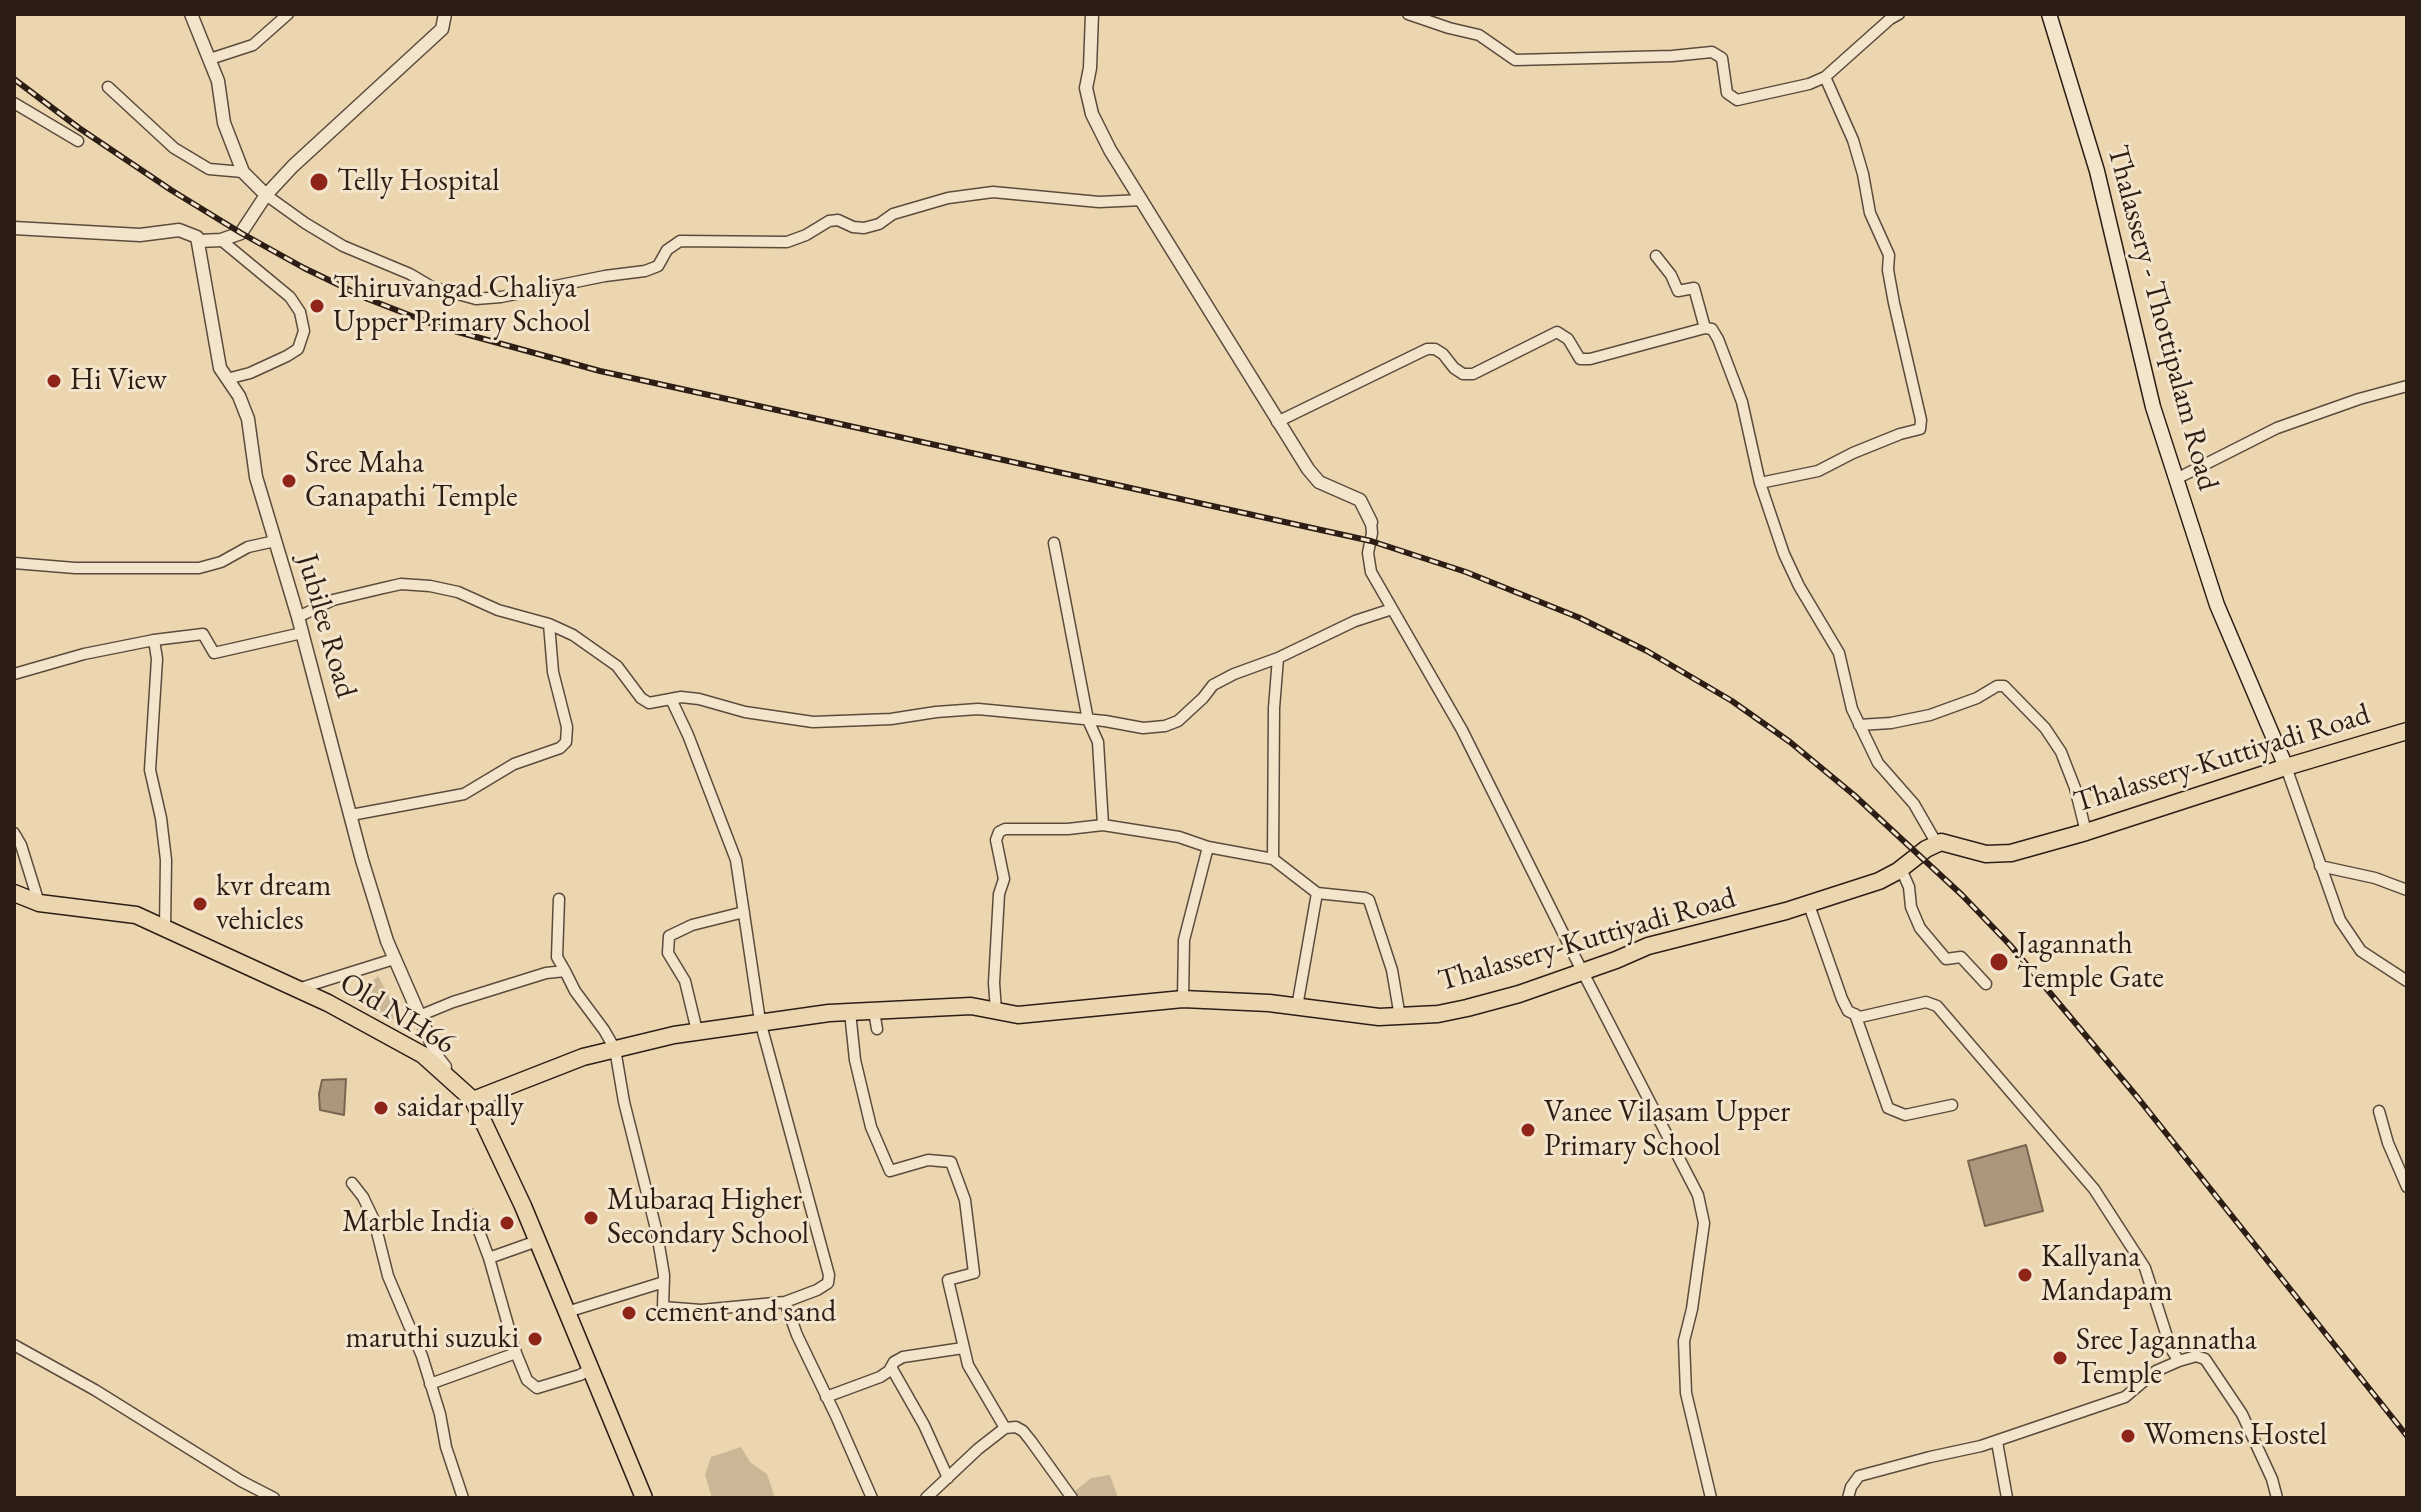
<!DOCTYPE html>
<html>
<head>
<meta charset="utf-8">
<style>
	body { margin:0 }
	#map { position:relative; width:2421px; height:1512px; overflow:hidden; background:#ecd6b0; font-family:"EB Garamond",serif }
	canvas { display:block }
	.frame { position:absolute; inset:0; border:16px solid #2c1d15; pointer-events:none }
</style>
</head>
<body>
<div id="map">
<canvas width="2421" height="1512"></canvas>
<div class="frame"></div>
</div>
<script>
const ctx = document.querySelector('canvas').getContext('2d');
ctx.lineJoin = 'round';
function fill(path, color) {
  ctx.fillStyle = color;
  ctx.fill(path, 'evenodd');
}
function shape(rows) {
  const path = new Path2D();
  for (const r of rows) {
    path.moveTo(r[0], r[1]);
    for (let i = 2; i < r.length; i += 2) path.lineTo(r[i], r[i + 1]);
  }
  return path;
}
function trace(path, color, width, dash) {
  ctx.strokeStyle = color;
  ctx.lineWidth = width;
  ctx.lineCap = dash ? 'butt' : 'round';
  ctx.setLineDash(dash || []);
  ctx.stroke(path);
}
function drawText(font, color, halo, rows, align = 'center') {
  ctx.font = font + ' "EB Garamond",serif';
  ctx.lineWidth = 6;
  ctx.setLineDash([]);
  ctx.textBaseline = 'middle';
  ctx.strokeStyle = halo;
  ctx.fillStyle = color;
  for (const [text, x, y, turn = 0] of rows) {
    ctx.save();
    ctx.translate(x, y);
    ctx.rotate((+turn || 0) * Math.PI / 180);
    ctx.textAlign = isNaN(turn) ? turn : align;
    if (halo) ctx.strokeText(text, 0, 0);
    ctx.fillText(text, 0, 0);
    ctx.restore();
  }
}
const green = shape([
	[378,976,404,1024,353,1000],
	[741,1447,750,1462,767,1474,775,1498,712,1498,705,1475,711,1457],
	[1110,1475,1118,1498,1080,1498,1075,1491,1091,1478]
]);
const water = shape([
	[346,1079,344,1115,320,1110,319,1094,322,1080,346,1079],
	[2026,1145,2043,1211,1985,1226,1968,1161,2026,1145]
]);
const minor = shape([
	[1408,14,1449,28,1479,35,1515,60,1672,56,1712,52,1722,58,1727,93,1737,100,1809,84,1825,77,1890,19,1899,14],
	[210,59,253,45,288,14],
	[108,87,174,148,209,169,243,172],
	[14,103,78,141],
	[266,195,305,223,343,246,410,274,432,287,476,299,501,297,605,276,645,271,658,266,667,250,680,241,787,242,806,235,829,221,838,220,853,227,864,228,879,224,893,214,948,198,993,192,1099,202,1142,200],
	[221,240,290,297,300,312,304,331,298,349,287,356,250,373,227,379],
	[1656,256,1671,275,1678,291,1694,288,1705,328,1712,329,1718,339,1742,402,1760,483,1784,554,1799,586,1839,653,1852,709,1878,763,1914,804,1937,844],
	[1277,422,1427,349,1435,349,1443,354,1454,368,1463,374,1473,374,1557,332,1568,339,1580,359,1590,359,1705,328],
	[2176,479,2277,428,2359,399,2407,386],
	[1760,483,1818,471,1853,453,1900,434,1920,429,1921,420,1894,303,1888,270,1889,255,1870,213,1863,174,1853,140,1825,77],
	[1371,522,1372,533,1368,553,1371,572,1462,730,1575,957,1698,1195,1704,1223,1692,1309,1684,1341,1686,1393,1711,1498],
	[1054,543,1088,720,1098,742,1103,825],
	[14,563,75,568,199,568,221,562,248,547,275,541],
	[298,617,333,600,379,589,401,584,430,586,458,592,498,610,549,624,573,635,617,666,641,698,649,703,681,697,699,699,745,712,813,722,891,719,936,712,978,709,1105,721,1143,728,1165,726,1178,721,1203,698,1213,685,1234,674,1278,658,1355,621,1392,609],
	[154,640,157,659,150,770,161,818,166,860,165,928],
	[14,674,84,654,154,640,203,634,214,653,302,633],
	[671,699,688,735,736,860,760,1021,829,1275,828,1283,817,1290,785,1302],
	[1859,725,1891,723,1930,715,1977,698,1997,686,2004,686,2045,728,2061,752,2075,788,2086,832],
	[2286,767,2340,920,2361,951,2407,981],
	[351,815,464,794,514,764,560,748,566,742,567,727,553,672,549,624],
	[14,833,21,845,39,903],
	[1273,859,1274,708,1278,658],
	[2320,866,2375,878,2407,890],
	[1901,869,1909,887,1911,907,1920,928,1946,959,1961,957,1986,984],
	[559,899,557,957,565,971],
	[1809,905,1842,999,1848,1011,1860,1017,1926,1002,1937,1006,2094,1189,2145,1268,2171,1349,2179,1361,2196,1356,2205,1359,2242,1414,2272,1479,2277,1498],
	[298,989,394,959],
	[1183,999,1184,940,1208,847],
	[1297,1007,1317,893],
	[874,1011,877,1029],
	[996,1011,994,983,999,894,1004,879,996,840,999,832,1005,829,1068,829,1103,825,1179,837,1208,847,1273,859,1317,893,1365,898,1369,900,1392,970,1400,1017],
	[850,1012,855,1060,871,1127,890,1171,928,1160,951,1162,965,1200,974,1273,948,1280,968,1365,1005,1428],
	[1855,1014,1888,1108,1905,1115,1952,1105],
	[419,1016,453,1002,546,973,565,971,575,991,604,1030,615,1049,624,1102,657,1233,664,1275,663,1307,701,1310,785,1302,797,1335,836,1416,872,1498],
	[697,1031,685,981,668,953,669,936,692,925,744,912],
	[2379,1111,2388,1143,2407,1187],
	[352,1183,363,1197,374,1220,388,1276,422,1356,440,1414,446,1447,463,1498],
	[473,1215,489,1258],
	[537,1241,489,1258,516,1353,527,1380,537,1388,580,1375,591,1369],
	[567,1312,664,1282],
	[14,1345,95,1390,241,1481,274,1498],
	[891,1367,924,1425,948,1478],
	[430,1384,516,1353],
	[826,1397,880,1377,889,1371,894,1362,903,1357,963,1348],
	[1997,1442,2007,1498],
	[926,1498,978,1449,1005,1428,1016,1427,1023,1431,1031,1441,1072,1498],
	[1848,1498,1851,1487,1859,1476,1930,1457,1981,1446,2125,1397,2156,1371,2179,1361]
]);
const tertiary = shape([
	[191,14,218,81,224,123,243,172,266,195],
	[1092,14,1090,68,1086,88,1092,114,1110,150,1308,469,1319,482,1360,500,1371,522],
	[14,228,140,235,179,230,197,237,220,368,239,396,248,419,256,477,298,617,362,860,387,941,438,1058,445,1067],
	[199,241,221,240,241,233,266,195,293,166,442,29,445,14]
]);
const secondary = shape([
	[2049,14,2097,171,2153,407,2217,605,2286,767]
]);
const primary = shape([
	[14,893,39,903,136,915,328,1003,423,1055,473,1100,523,1206,644,1498],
	[473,1100,583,1057,674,1035,829,1013,971,1006,1018,1015,1183,999,1269,1003,1379,1017,1438,1014,1467,1008,1519,994,1616,960,1648,946,1786,911,1879,881,1898,871,1926,849,1941,842,1986,854,2011,853,2086,832,2286,767,2407,731]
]);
const rail = shape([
	[14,79,79,128,171,190,241,233,304,268,368,299,440,327,600,371,1371,541,1466,572,1580,618,1647,651,1732,701,1790,742,1854,795,1962,895,2010,945,2138,1098,2407,1436]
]);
const markers = [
	[319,182,10,"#8f2418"],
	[317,306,8,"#8f2418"],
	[54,381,8,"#8f2418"],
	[289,481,8,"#8f2418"],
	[200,904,8,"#8f2418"],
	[1999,962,10,"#8f2418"],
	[381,1108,8,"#8f2418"],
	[1528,1130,8,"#8f2418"],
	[591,1218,8,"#8f2418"],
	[507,1223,8,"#8f2418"],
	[2025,1275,8,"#8f2418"],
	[629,1313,8,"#8f2418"],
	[535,1339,8,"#8f2418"],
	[2060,1358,8,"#8f2418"],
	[2128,1436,8,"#8f2418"]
];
const poiNames = [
	["Telly Hospital",337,182],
	["Thiruvangad Chaliya",333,289],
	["Upper Primary School",333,323],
	["Hi View",70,381],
	["Sree Maha",305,464],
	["Ganapathi Temple",305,498],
	["kvr dream",216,887],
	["vehicles",216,921],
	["Jagannath",2017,945],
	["Temple Gate",2017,979],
	["saidar pally",397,1108],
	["Vanee Vilasam Upper",1544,1113],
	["Primary School",1544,1147],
	["Mubaraq Higher",607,1201],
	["Secondary School",607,1235],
	["Marble India",491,1223,"right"],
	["Kallyana",2041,1258],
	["Mandapam",2041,1292],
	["cement and sand",645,1313],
	["maruthi suzuki",519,1339,"right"],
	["Sree Jagannatha",2076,1341],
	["Temple",2076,1375],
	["Womens Hostel",2144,1436]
];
const streetNames = [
	["Thalassery - Thottipalam Road",2162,318,75],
	["Jubilee Road",326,626,74],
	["Thalassery-Kuttiyadi Road",2222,759,-17],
	["Thalassery-Kuttiyadi Road",1587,940,-16],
	["Old NH66",397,1014,31]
];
fill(green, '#cbb796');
fill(water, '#ab977b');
trace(water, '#786652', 2);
trace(minor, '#5c4b3c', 13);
trace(tertiary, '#5c4b3c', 15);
trace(secondary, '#2c1d15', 17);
trace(primary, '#2c1d15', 19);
trace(minor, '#f3e4cc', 10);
trace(tertiary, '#f3e4cc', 12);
trace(secondary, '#f3e4cc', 14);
trace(primary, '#ecd6b0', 16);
trace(rail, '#2c1d15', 6);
trace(rail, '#f3e4cc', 3, [9]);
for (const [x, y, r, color] of markers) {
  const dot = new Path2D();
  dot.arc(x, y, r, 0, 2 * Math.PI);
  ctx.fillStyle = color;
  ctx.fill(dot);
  trace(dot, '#f3e4cc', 3);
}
drawText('30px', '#2c1d15', '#f3e4cc', poiNames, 'left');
drawText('30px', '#2c1d15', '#f3e4cc', streetNames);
</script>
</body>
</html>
